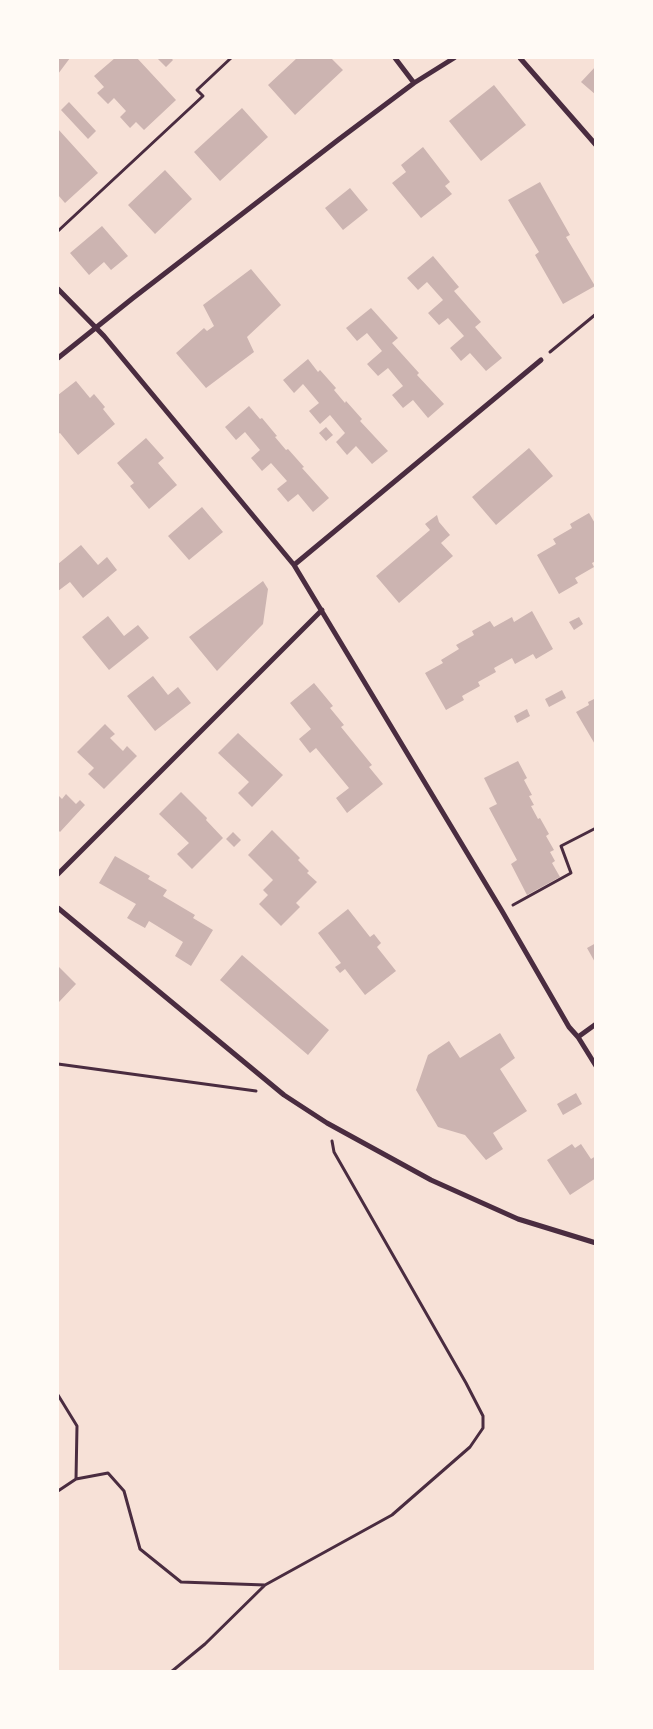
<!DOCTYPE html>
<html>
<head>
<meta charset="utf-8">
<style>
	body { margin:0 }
	#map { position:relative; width:653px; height:1729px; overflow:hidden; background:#f7e1d7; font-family:"Space Grotesk",sans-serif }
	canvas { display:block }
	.frame { position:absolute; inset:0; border:59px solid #fffaf5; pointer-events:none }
</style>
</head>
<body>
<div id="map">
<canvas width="653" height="1729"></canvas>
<div class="frame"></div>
</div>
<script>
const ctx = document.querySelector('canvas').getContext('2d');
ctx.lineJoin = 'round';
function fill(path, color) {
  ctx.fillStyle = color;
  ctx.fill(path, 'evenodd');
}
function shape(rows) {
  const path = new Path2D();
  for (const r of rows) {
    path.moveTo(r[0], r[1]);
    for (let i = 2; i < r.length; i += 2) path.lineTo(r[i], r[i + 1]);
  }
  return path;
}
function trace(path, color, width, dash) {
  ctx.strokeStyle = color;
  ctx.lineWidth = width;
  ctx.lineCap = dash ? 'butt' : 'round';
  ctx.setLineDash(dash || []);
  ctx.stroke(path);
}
const building = shape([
	[58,58,70,58,58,74],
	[115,58,137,58,176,100,144,130,136,122,130,128,120,117,126,111,114,98,108,104,97,93,104,87,94,76],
	[157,58,171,58,173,60,166,67],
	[297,58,331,58,343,70,295,115,268,85],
	[596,66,596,95,581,82],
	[494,85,526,125,481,161,449,121],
	[69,102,96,131,88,139,61,110],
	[242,108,268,137,220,181,194,152],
	[58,129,98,173,65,203,58,195],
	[423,147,450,182,445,186,452,194,421,218,392,183,406,172,401,165],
	[165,170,192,199,155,234,128,205],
	[540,182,570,235,566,237,595,286,563,304,535,255,539,252,508,200],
	[350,188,368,210,343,230,325,208],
	[102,226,128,256,111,270,104,262,89,275,70,253],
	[433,256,459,287,454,291,481,322,475,327,502,358,486,371,470,353,461,361,450,348,464,336,448,318,439,325,428,313,443,300,427,282,418,290,407,278],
	[251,269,281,305,247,337,254,352,206,388,176,353,204,328,207,331,214,326,203,305],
	[371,308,398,338,392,343,419,373,417,375,444,404,428,418,413,400,403,408,392,395,403,386,388,368,378,376,367,364,382,351,367,333,357,341,346,328],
	[308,359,318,372,320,370,336,388,334,390,345,403,346,401,362,419,360,421,388,451,372,464,356,446,347,455,336,442,345,433,330,415,320,424,309,411,319,403,303,384,294,393,283,380],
	[76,381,90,398,94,394,105,407,103,409,115,424,78,455,60,433,58,434,58,395],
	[249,406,260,419,262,418,277,436,275,437,286,450,288,449,304,467,302,468,329,498,313,512,298,494,288,502,277,489,287,481,271,463,262,471,251,458,260,450,245,432,236,440,225,427],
	[326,427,333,435,326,441,319,433],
	[146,438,164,458,158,463,177,485,149,509,130,486,134,483,117,463],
	[529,448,553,476,496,525,472,497],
	[202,507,223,532,189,560,168,536],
	[589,513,596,525,596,561,592,563,594,567,575,578,578,583,559,594,537,555,556,544,553,539,572,528,570,524],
	[437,515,439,522,450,535,441,543,453,556,399,603,376,576,430,530,425,524],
	[81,545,98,565,107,557,117,570,83,598,70,582,58,591,58,564],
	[263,581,268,589,263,624,217,671,189,637],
	[532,611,553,649,536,659,533,654,515,664,512,658,494,668,496,672,478,682,480,686,462,696,464,700,446,710,425,673,443,663,441,660,459,649,456,645,474,635,472,631,490,621,494,627,512,617,514,622],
	[108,616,124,636,138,625,149,638,109,670,82,637],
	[579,617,583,624,574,630,569,622],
	[153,676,168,695,178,687,191,703,155,731,127,696],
	[314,683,333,706,330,708,344,725,341,727,372,765,369,767,383,784,347,813,336,798,349,788,316,748,310,753,299,739,311,729,290,703],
	[562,690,566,698,549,707,545,699],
	[596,698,596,746,576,712,589,705,588,702],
	[527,709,530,716,517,723,514,716],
	[105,724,115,734,110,738,123,751,127,746,137,756,104,789,88,774,94,768,77,752],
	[238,733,283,775,252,807,238,793,249,782,218,753],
	[518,761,527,778,524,780,532,795,529,796,534,805,531,806,538,819,540,818,549,834,546,836,554,850,550,852,555,861,552,863,560,877,527,895,511,864,517,860,489,808,497,804,484,778],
	[181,792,207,818,206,820,223,838,192,869,177,854,189,843,159,814],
	[66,794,76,804,80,800,85,805,60,832,58,830,58,795,62,799],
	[272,830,300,858,298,860,309,871,307,873,317,882,296,903,300,907,281,926,259,904,268,895,263,890,273,880,248,855],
	[233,832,241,840,234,847,226,839],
	[115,856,150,876,148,879,167,890,163,896,195,915,193,918,213,930,191,966,175,956,183,942,149,921,145,928,127,918,136,904,99,883],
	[348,909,370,937,374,934,381,943,377,947,396,971,365,995,345,969,340,973,335,967,341,963,318,933],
	[596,943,596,964,587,948],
	[242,955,329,1030,308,1055,220,980],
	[58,966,76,984,59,1002,58,1000],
	[500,1033,515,1058,500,1069,527,1111,493,1133,503,1149,486,1160,465,1135,438,1127,416,1090,428,1055,449,1041,460,1058],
	[576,1093,582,1104,563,1115,557,1104],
	[572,1144,575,1148,581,1144,591,1159,596,1156,596,1178,570,1195,547,1160]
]);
const path = shape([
	[58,231,203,96,197,90,231,58],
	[550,352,596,314],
	[513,905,571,873,561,846,596,828],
	[58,1064,256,1091],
	[58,1395,77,1426,76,1479],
	[58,1491,76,1479,108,1473,124,1491,140,1549,181,1582,265,1585],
	[171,1672,205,1644,265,1585,392,1515,470,1447,483,1428,483,1416,466,1383,334,1152,332,1141]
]);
const minor = shape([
	[395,58,414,83],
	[520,58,596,145],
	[58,289,104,336,294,565,502,911,569,1027,578,1037,596,1066],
	[58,358,133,298,338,140,414,83,454,58],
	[294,565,541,360],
	[58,874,322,610],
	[58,908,284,1095,327,1123,431,1180,518,1219,596,1243],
	[578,1037,596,1024]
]);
fill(building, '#ccb4b1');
trace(path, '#4a2c40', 3);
trace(minor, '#4a2c40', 5);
</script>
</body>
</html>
